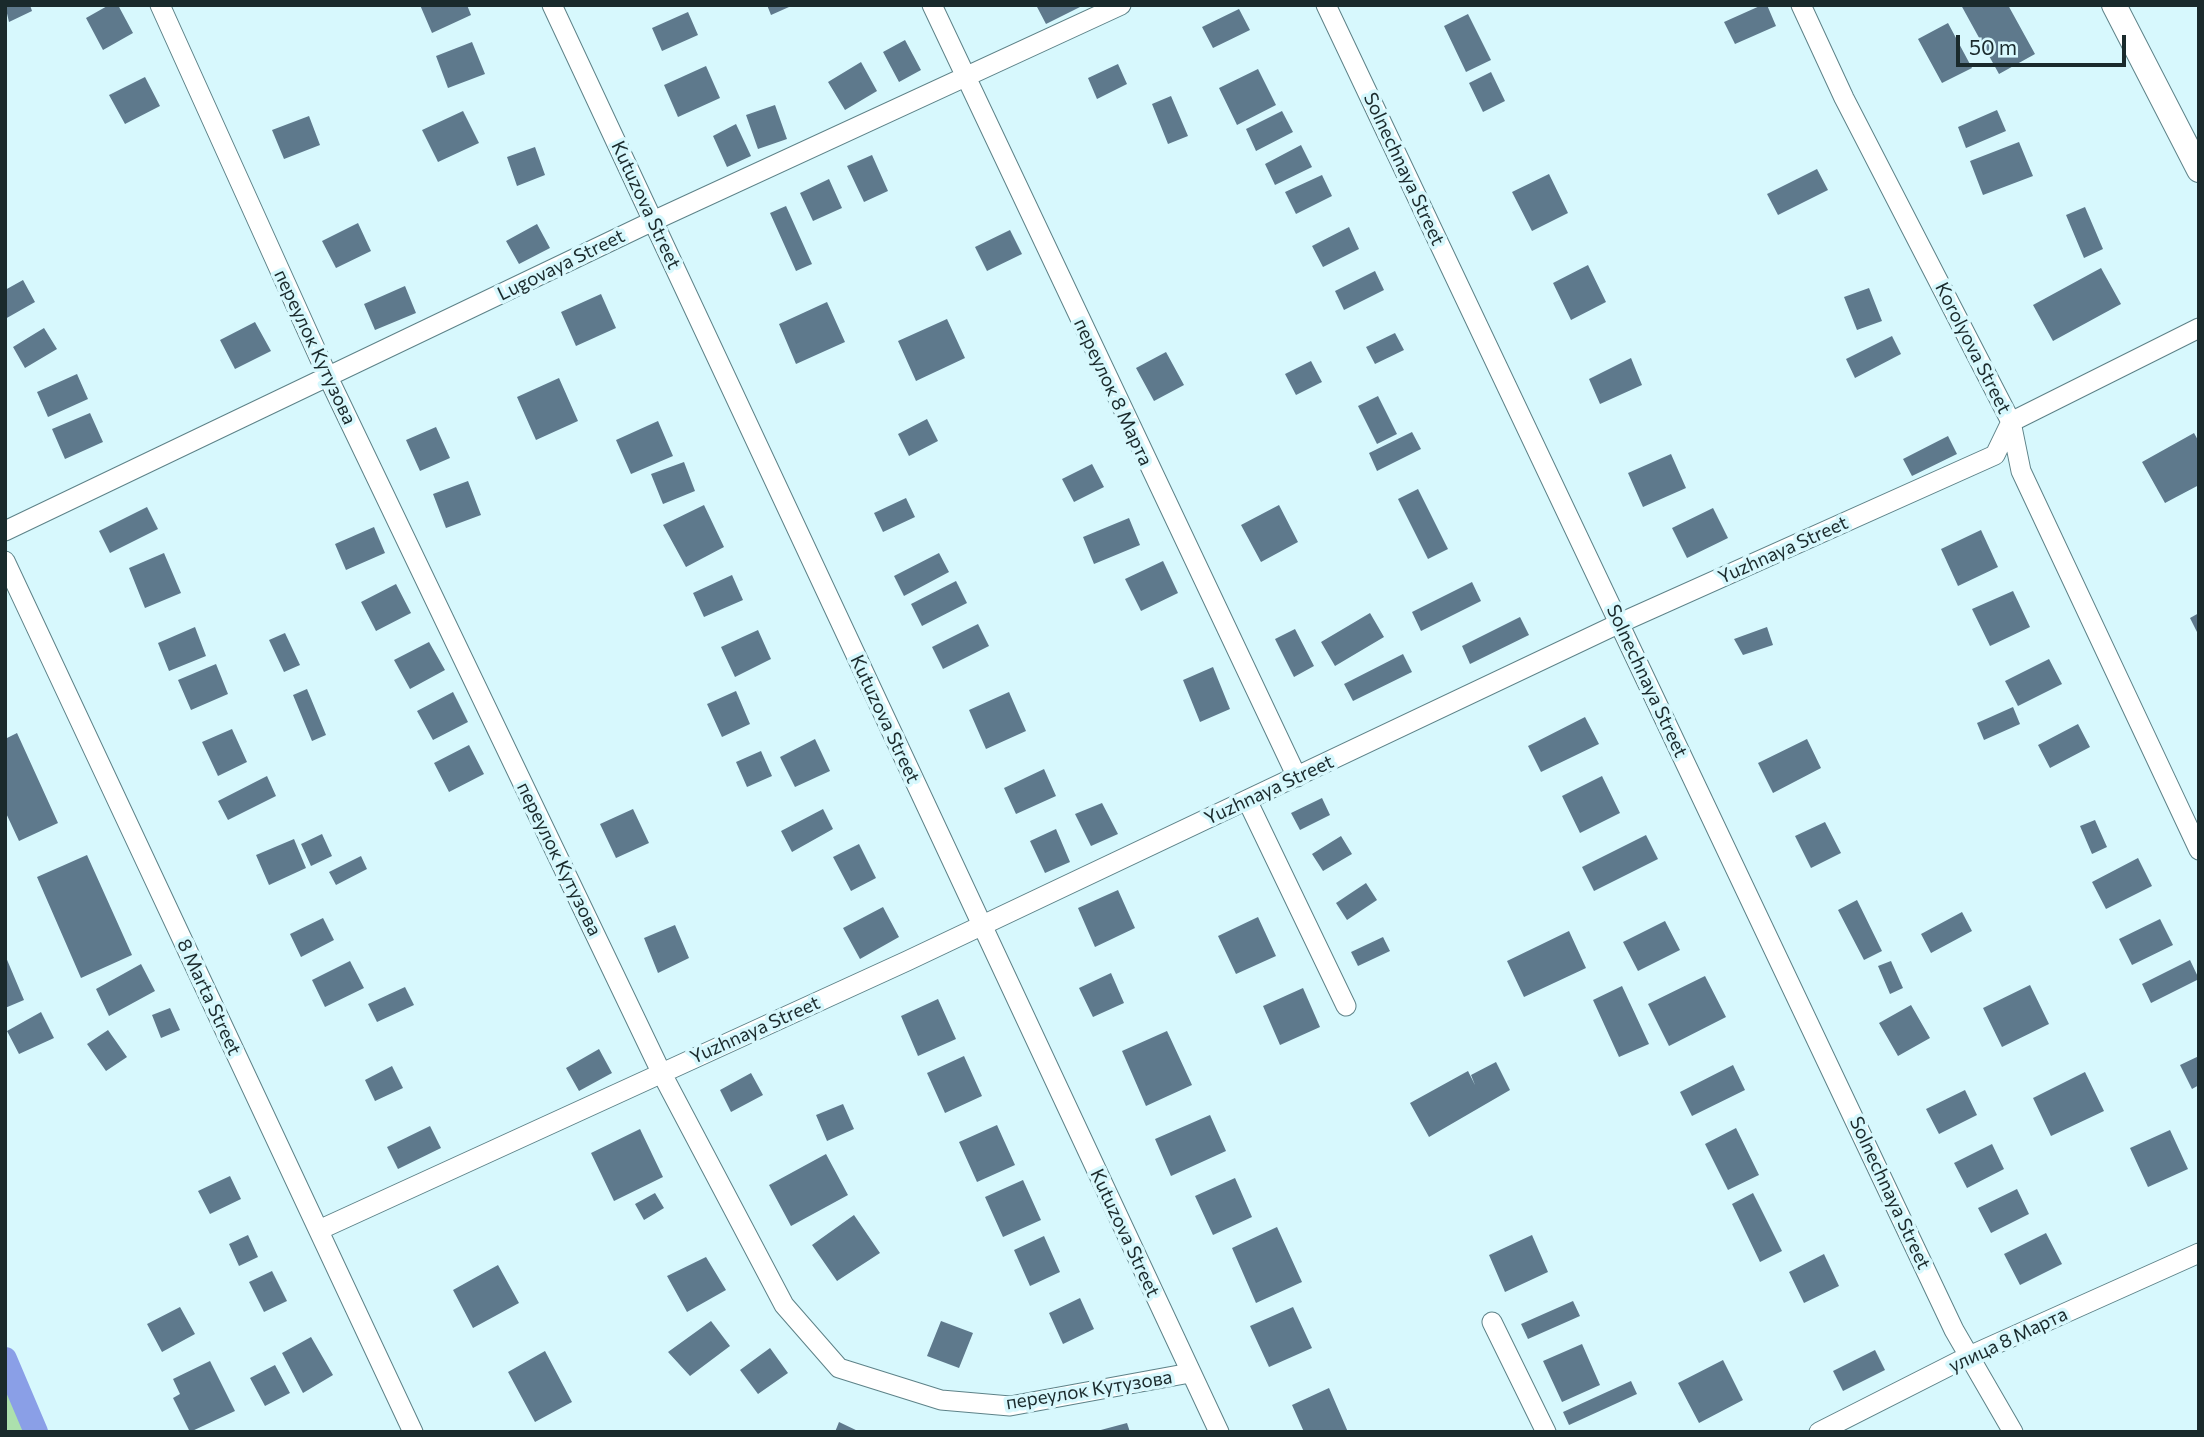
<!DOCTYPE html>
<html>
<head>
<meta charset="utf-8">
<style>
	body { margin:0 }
	#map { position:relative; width:2204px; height:1437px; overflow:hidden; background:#d7f8fd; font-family:Commissioner,sans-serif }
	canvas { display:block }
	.frame { position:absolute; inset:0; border:7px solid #1a2a2c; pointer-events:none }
	.scale { position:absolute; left:1956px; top:35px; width:170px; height:32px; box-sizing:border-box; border:4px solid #1a2a2c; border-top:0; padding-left:9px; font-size:21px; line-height:24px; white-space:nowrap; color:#1a2a2c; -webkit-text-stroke:5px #d7f8fd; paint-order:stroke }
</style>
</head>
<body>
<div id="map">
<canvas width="2204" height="1437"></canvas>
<div class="frame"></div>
<div class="scale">50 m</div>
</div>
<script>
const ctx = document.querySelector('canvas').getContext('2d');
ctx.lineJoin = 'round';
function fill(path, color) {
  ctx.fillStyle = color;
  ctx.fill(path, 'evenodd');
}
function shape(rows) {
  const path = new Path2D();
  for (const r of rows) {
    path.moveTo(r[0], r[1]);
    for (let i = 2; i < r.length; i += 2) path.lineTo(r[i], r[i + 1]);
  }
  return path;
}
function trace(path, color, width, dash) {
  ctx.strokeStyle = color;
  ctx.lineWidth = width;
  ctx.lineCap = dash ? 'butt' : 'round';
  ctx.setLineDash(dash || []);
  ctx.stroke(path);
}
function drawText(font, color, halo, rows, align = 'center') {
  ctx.font = font + ' Commissioner,sans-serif';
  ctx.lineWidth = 7;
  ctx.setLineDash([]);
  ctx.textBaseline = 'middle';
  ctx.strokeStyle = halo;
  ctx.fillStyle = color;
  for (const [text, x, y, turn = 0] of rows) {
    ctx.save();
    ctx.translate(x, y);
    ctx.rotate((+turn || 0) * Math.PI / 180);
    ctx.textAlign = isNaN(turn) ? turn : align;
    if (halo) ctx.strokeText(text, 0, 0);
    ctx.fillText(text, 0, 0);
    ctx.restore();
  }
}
const green = shape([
	[5,1359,36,1432,5,1432]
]);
const canal = shape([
	[5,1359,36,1432]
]);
const building = shape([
	[5,5,30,5,32,11,9,22],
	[109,5,118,5,133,33,103,50,86,18],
	[420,5,467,5,471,15,432,33],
	[767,5,788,5,789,7,771,15],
	[1036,5,1084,5,1046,24],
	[1762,5,1767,5,1776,26,1735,44,1724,22],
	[1961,5,2008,5,2035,54,1999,74],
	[1239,9,1250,30,1213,48,1202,27],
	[688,12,698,35,662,51,652,28],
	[1468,14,1491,60,1466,72,1444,26],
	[1948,23,1972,68,1942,83,1918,39],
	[905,40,921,70,899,82,883,52],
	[472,42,485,74,448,88,436,56],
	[861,62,877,91,845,110,828,82],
	[1118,64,1127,84,1097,99,1088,78],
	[706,66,720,98,678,117,664,85],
	[1258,69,1276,105,1237,125,1219,88],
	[1491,72,1505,101,1483,112,1469,83],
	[145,77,160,106,125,124,109,95],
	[1171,96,1188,136,1168,144,1152,104],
	[775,105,787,139,758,149,746,115],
	[1997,110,2006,131,1966,148,1958,127],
	[463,111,479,143,438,162,422,130],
	[1282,111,1293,132,1256,151,1246,129],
	[309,116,320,145,284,159,272,130],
	[736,124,751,156,727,167,713,136],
	[2019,142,2033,176,1983,195,1970,161],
	[1301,145,1312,167,1275,185,1265,164],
	[535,147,545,175,517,186,507,157],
	[872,155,888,191,864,202,847,166],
	[1817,169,1828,190,1778,215,1767,194],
	[1549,174,1568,213,1532,231,1512,192],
	[1322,175,1332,196,1296,214,1285,192],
	[829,179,842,208,813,221,800,193],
	[786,206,812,264,796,271,770,213],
	[2085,207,2103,249,2084,258,2066,215],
	[358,223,371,251,336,268,322,241],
	[537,224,550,248,519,264,506,241],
	[1349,227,1359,249,1323,267,1312,246],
	[1010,230,1022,254,987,271,975,247],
	[1588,265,1606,302,1571,320,1553,283],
	[2101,268,2121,304,2053,341,2033,305],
	[1375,271,1384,290,1344,310,1335,291],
	[23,280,35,302,5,319,5,290],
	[405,286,416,313,375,330,364,304],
	[1869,288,1882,321,1857,330,1844,297],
	[601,294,616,328,576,346,561,312],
	[827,302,845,342,796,364,779,324],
	[947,319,965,358,916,381,898,341],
	[255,322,271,351,235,369,220,340],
	[44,328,57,349,25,368,13,347],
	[1395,333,1404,350,1375,364,1366,347],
	[1892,336,1901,354,1855,378,1846,359],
	[1166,352,1184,385,1154,401,1136,368],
	[1631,358,1642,385,1600,404,1589,379],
	[1311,361,1322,382,1296,395,1285,374],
	[77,374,88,399,48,417,37,392],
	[559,378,578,421,536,440,517,397],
	[1378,396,1397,434,1377,444,1358,406],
	[90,413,103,442,65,459,52,429],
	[927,419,938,441,909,456,898,434],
	[658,421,673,456,631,474,616,440],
	[436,427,450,458,420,471,406,440],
	[1412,432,1421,449,1377,471,1369,453],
	[2194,433,2199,442,2199,485,2165,503,2142,462],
	[1948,436,1957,454,1912,476,1903,459],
	[1671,454,1686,488,1643,507,1628,473],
	[684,462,695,491,663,504,651,474],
	[1092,464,1104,487,1074,502,1062,479],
	[468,481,481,515,446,528,433,494],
	[1418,489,1448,549,1428,559,1398,499],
	[906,498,915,517,883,532,874,513],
	[704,505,724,547,686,567,663,525],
	[1279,505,1298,542,1261,562,1241,525],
	[147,507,158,529,110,553,99,531],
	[1713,508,1728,538,1687,558,1672,528],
	[1129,518,1140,545,1094,564,1083,537],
	[374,527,385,553,346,570,335,544],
	[1981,530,1998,567,1958,586,1941,549],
	[164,553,181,593,145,608,129,568],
	[939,553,949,572,904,596,894,576],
	[1163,561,1178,593,1141,611,1125,579],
	[732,575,743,600,704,617,693,593],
	[956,581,967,603,922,626,911,604],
	[1472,582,1481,601,1421,631,1412,612],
	[396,584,411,613,376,631,361,602],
	[2013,591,2030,627,1990,646,1972,609],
	[1370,613,1384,637,1335,666,1321,642],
	[2199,613,2199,636,2190,618],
	[1520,617,1529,635,1470,664,1462,646],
	[978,624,989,646,943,669,932,647],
	[195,627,206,656,169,671,158,643],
	[1767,627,1773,645,1743,655,1734,639],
	[1295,629,1314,666,1294,677,1275,639],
	[758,630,771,659,735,677,721,647],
	[285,633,300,665,284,672,269,640],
	[429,642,445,670,410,689,394,660],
	[1403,654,1412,672,1353,701,1344,684],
	[2049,659,2062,684,2018,706,2005,681],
	[216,664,228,694,191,710,178,680],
	[1213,667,1230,709,1200,722,1183,680],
	[307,689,326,735,312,741,293,695],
	[736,691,750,724,722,737,707,704],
	[453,692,468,722,433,740,417,711],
	[1009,692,1026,731,986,749,969,710],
	[2013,707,2020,724,1984,740,1977,723],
	[1585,717,1599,744,1541,772,1528,746],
	[2078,724,2090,747,2050,768,2038,745],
	[232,729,247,762,218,776,202,742],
	[17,733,58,823,19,841,5,811,5,739],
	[815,739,830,771,795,787,780,757],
	[1807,739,1821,768,1773,793,1758,763],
	[469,745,484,774,449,792,434,763],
	[761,751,772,776,747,787,736,762],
	[1044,769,1056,796,1016,814,1004,788],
	[267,776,276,796,228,820,218,801],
	[1602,776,1620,813,1580,833,1562,796],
	[1322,798,1330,815,1300,830,1291,813],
	[1102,803,1118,834,1091,846,1075,814],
	[633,809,649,843,616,858,600,824],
	[823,809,833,829,792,852,781,831],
	[2095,820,2107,847,2092,854,2080,826],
	[1825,822,1841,853,1811,868,1795,836],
	[1056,829,1070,862,1045,873,1030,841],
	[322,834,332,856,311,866,301,844],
	[1646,835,1658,859,1594,891,1582,867],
	[1341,836,1352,854,1323,871,1312,854],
	[294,839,306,868,269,885,256,855],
	[859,844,876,878,851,891,833,857],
	[87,855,132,955,81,978,37,877],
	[361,856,367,869,336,885,329,872],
	[2138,858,2152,886,2106,909,2092,882],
	[1366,883,1377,900,1347,920,1336,903],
	[1118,890,1135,928,1095,947,1078,908],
	[1857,900,1882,951,1864,960,1838,910],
	[883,907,899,937,860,959,843,928],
	[1962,912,1972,931,1931,953,1921,934],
	[1258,917,1276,956,1236,974,1218,936],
	[323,918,334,940,301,957,290,934],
	[2160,919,2173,945,2132,965,2119,939],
	[1665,921,1680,950,1638,971,1623,942],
	[675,925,689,958,658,973,644,938],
	[1569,931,1586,968,1524,997,1507,961],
	[1383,937,1390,951,1358,966,1351,952],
	[5,955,24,1000,5,1008],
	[2190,960,2199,979,2151,1003,2142,984],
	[350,961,364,988,325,1007,312,980],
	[1891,961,1903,988,1890,994,1878,966],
	[141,964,155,991,109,1016,96,989],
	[1111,973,1124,1003,1093,1017,1079,988],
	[1705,976,1726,1017,1669,1046,1648,1004],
	[2030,985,2049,1024,2002,1047,1983,1008],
	[1622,986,1649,1044,1619,1057,1593,1000],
	[405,987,414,1005,377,1022,368,1004],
	[1303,988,1320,1027,1280,1045,1263,1006],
	[938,999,956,1039,918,1056,901,1016],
	[1911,1005,1930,1038,1898,1056,1879,1023],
	[170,1008,180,1030,161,1038,152,1015],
	[41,1012,54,1038,19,1054,7,1031],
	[108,1030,127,1057,106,1071,87,1044],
	[1167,1031,1192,1085,1146,1106,1122,1051],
	[599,1049,612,1073,579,1091,566,1068],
	[964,1056,982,1096,945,1113,927,1073],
	[2199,1056,2199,1085,2192,1089,2180,1065],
	[1496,1062,1510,1090,1429,1137,1410,1103,1468,1071,1475,1085,1471,1075],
	[1733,1065,1745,1090,1692,1116,1680,1092],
	[392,1066,403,1088,375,1101,365,1080],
	[2085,1072,2104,1111,2051,1136,2033,1098],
	[751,1073,763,1095,731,1112,720,1090],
	[1965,1090,1977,1115,1939,1134,1926,1109],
	[843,1104,854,1129,827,1141,816,1115],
	[1210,1115,1226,1151,1171,1176,1155,1139],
	[997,1125,1015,1165,977,1182,959,1142],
	[430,1126,441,1148,398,1169,387,1147],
	[1736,1128,1759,1175,1728,1190,1705,1144],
	[640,1129,663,1177,614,1201,591,1153],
	[2170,1130,2188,1169,2148,1187,2130,1148],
	[1992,1144,2004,1169,1967,1188,1954,1163],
	[826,1154,848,1195,791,1226,769,1185],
	[230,1176,241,1199,210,1214,198,1191],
	[1235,1178,1252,1217,1213,1235,1195,1196],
	[1023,1180,1041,1220,1003,1237,985,1197],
	[2017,1189,2029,1214,1991,1233,1978,1208],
	[655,1193,664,1208,644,1220,635,1204],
	[1753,1193,1782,1251,1760,1262,1732,1204],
	[854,1215,880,1253,837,1281,812,1245],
	[1277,1227,1302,1282,1256,1303,1232,1248],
	[2046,1233,2062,1264,2020,1285,2004,1254],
	[248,1235,258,1257,239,1266,229,1244],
	[1532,1235,1548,1272,1505,1292,1489,1255],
	[1044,1236,1060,1272,1030,1286,1014,1250],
	[1824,1254,1839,1286,1804,1303,1789,1272],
	[706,1257,726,1290,687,1312,667,1276],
	[498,1265,519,1303,473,1328,453,1290],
	[272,1271,287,1301,264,1312,249,1282],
	[1080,1298,1094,1329,1063,1344,1049,1313],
	[1573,1301,1580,1316,1528,1339,1521,1324],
	[180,1307,195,1334,162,1352,147,1324],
	[1293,1307,1312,1348,1269,1367,1250,1326],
	[711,1321,730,1346,690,1376,668,1352],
	[941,1321,973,1333,959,1368,927,1356],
	[311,1337,333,1375,303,1393,282,1353],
	[1582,1344,1600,1385,1562,1402,1543,1361],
	[770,1348,788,1373,758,1394,740,1370],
	[1875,1350,1885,1370,1843,1391,1833,1371],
	[545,1351,572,1402,535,1422,508,1372],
	[1723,1360,1743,1400,1699,1423,1678,1383],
	[210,1361,235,1411,190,1432,173,1398,180,1394,173,1379],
	[275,1365,290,1393,265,1406,250,1378],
	[1631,1381,1637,1394,1569,1425,1563,1412],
	[1329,1388,1348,1432,1304,1432,1292,1405],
	[839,1422,860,1432,835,1432],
	[1127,1423,1130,1432,1097,1432,1097,1431]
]);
const minor = shape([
	[160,5,328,377,661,1072,784,1305,839,1368,941,1400,1010,1406,1190,1373],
	[552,5,1219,1432],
	[932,5,1297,777],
	[1326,5,1954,1330,2013,1432],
	[1801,5,1844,98,2011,422,2021,471,2199,850],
	[5,531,653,221,1121,5],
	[5,561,413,1432],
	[1247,800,1346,1006],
	[319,1230,907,961,1620,623,1995,455,2011,422,2199,328],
	[1492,1322,1546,1432],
	[1819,1432,1967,1357,2199,1253]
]);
const tertiary = shape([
	[2114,5,2199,170]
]);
const streetNames = [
	["Solnechnaya Street",1404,169,65],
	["Kutuzova Street",646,205,65],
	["Lugovaya Street",561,265,-26],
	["переулок Кутузова",315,347,65],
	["Korolyova Street",1973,348,63],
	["переулок 8 Марта",1113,392,65],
	["Yuzhnaya Street",1783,550,-24],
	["Solnechnaya Street",1647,681,65],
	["Kutuzova Street",885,719,65],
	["Yuzhnaya Street",1269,790,-25],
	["переулок Кутузова",559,859,64],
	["8 Marta Street",209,997,65],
	["Yuzhnaya Street",755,1030,-24],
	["Solnechnaya Street",1890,1193,65],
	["Kutuzova Street",1125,1233,65],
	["улица 8 Марта",2008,1340,-25],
	["переулок Кутузова",1089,1390,-9]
];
fill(green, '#ace0ad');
trace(canal, '#8a9fe7', 24);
fill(building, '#5e798c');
trace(minor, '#5d8288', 21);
trace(tertiary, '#5d8288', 26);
trace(minor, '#fff', 19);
trace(tertiary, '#fff', 24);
drawText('19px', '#1a2a2c', '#d7f8fd', streetNames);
</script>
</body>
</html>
